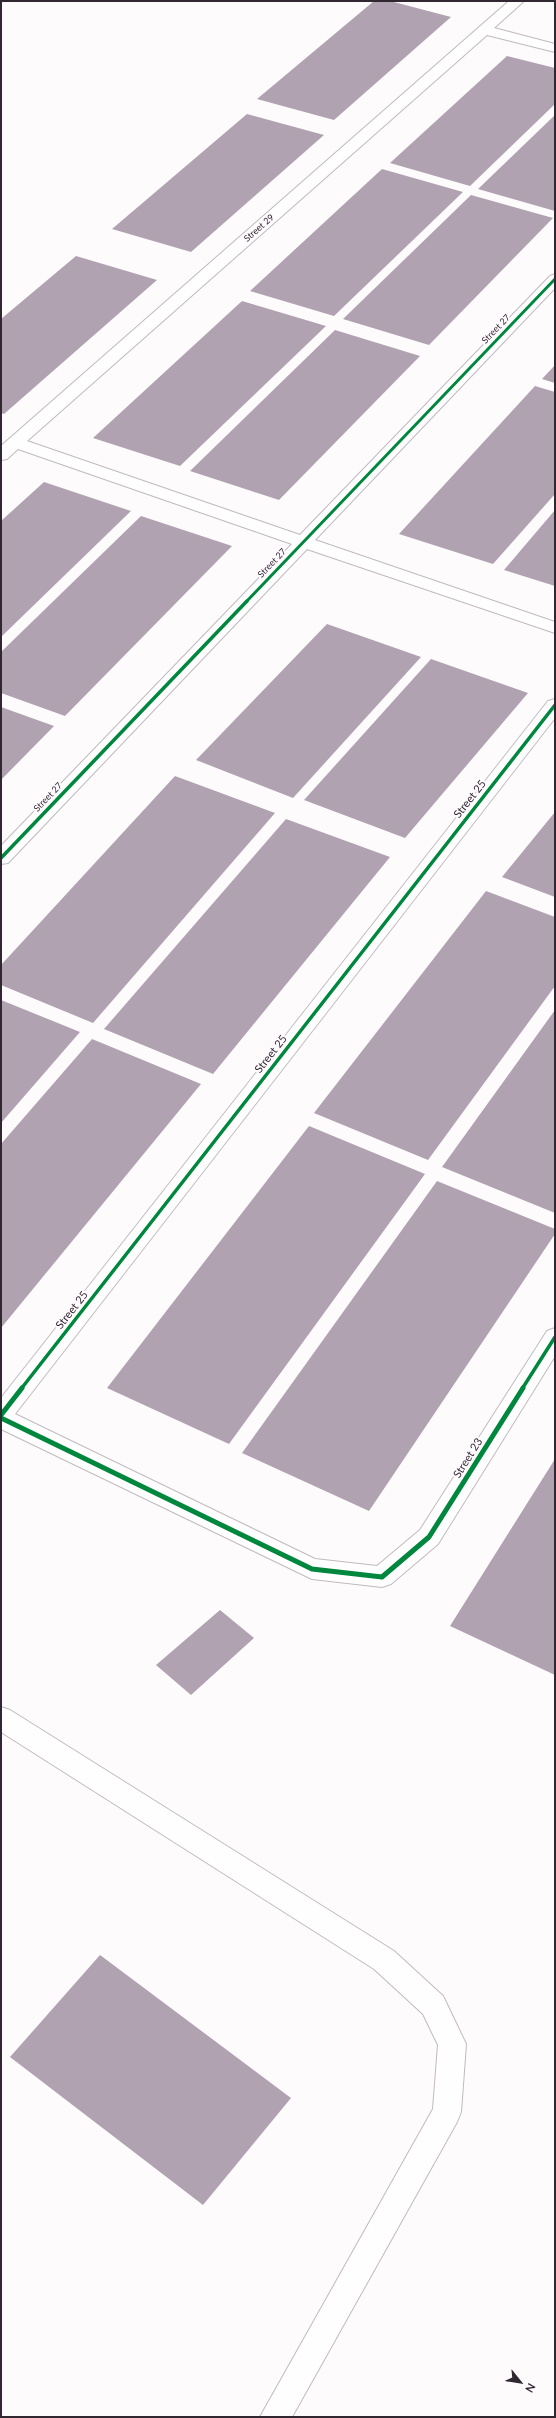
<!DOCTYPE html>
<html>
<head>
<meta charset="utf-8">
<style>
	body { margin:0 }
	#map { position:relative; width:556px; height:2418px; overflow:hidden; background:#fefbfd; font-family:Lato,sans-serif }
	canvas { display:block }
	.frame { position:absolute; inset:0; border:2px solid #302730; pointer-events:none }
	.north { position:absolute; left:500px; top:2362px; width:40px; height:40px; -webkit-text-stroke:3px #fffafe; paint-order:stroke; rotate:120deg; font-size:11px; font-weight:700; line-height:16px; text-align:center; color:#302730 }
	.north::after { content:''; display:block; margin:auto; width:14px; height:18px; background:#302730; clip-path:polygon(50% 0,100% 100%,50% 72%,0 100%) }
</style>
</head>
<body>
<div id="map">
<canvas width="556" height="2418"></canvas>
<div class="frame"></div>
<div class="north">N</div>
</div>
<script>
const ctx = document.querySelector('canvas').getContext('2d');
ctx.lineJoin = 'round';
function fill(path, color) {
  ctx.fillStyle = color;
  ctx.fill(path, 'evenodd');
}
function shape(rows) {
  const path = new Path2D();
  for (const r of rows) {
    path.moveTo(r[0], r[1]);
    for (let i = 2; i < r.length; i += 2) path.lineTo(r[i], r[i + 1]);
  }
  return path;
}
function trace(path, color, width, dash) {
  ctx.strokeStyle = color;
  ctx.lineWidth = width;
  ctx.lineCap = dash ? 'butt' : 'round';
  ctx.setLineDash(dash || []);
  ctx.stroke(path);
}
function drawText(font, color, halo, rows, align = 'center') {
  ctx.font = font + ' Lato,sans-serif';
  ctx.lineWidth = 4;
  ctx.setLineDash([]);
  ctx.textBaseline = 'middle';
  ctx.strokeStyle = halo;
  ctx.fillStyle = color;
  for (const [text, x, y, turn = 0] of rows) {
    ctx.save();
    ctx.translate(x, y);
    ctx.rotate((+turn || 0) * Math.PI / 180);
    ctx.textAlign = isNaN(turn) ? turn : align;
    if (halo) ctx.strokeText(text, 0, 0);
    ctx.fillText(text, 0, 0);
    ctx.restore();
  }
}
const building = shape([
	[374,1,390,1,451,17,334,120,257,99],
	[507,56,555,68,555,104,470,186,390,163],
	[247,114,324,135,191,252,112,229],
	[555,115,555,211,478,189],
	[382,169,463,192,334,316,250,291],
	[471,195,553,218,429,345,343,319],
	[76,256,157,280,4,414,1,413,1,319],
	[242,301,326,326,180,466,93,438],
	[335,330,420,356,279,500,190,471],
	[555,365,555,383,542,379],
	[535,386,555,392,555,494,493,564,399,534],
	[44,482,131,511,1,637,1,521],
	[555,510,555,586,504,570],
	[141,516,232,546,65,716,1,693,1,652],
	[327,624,421,657,293,798,196,760],
	[431,659,528,693,405,838,304,800],
	[1,707,54,726,1,780],
	[175,776,275,813,93,1023,1,985,1,965],
	[555,812,555,897,502,877],
	[286,819,390,857,213,1074,104,1029],
	[486,891,555,917,555,986,428,1160,314,1113],
	[1,1000,80,1032,1,1123],
	[555,1010,555,1213,442,1167],
	[92,1039,201,1084,1,1328,1,1144],
	[309,1126,425,1174,229,1444,107,1388],
	[437,1181,555,1229,555,1234,369,1511,242,1453],
	[555,1459,555,1675,450,1626],
	[220,1610,254,1638,191,1695,156,1665],
	[100,1955,291,2098,203,2205,10,2057]
]);
const lane = shape([
	[1,1707,10,1710,394,1951,443,1996,466,2044,461,2112,457,2122,292,2417,260,2417,433,2109,438,2045,423,2014,374,1969,1,1732,1,1707]
]);
const street = shape([
	[509,1,524,1,494,28,555,44,555,52,487,35,27,441,300,535,550,276,555,274,555,288,315,540,555,622,555,633,307,549,8,863,1,864,1,846,292,544,18,449,7,459,1,460,1,446,509,1],
	[555,699,555,718,15,1414,315,1559,377,1566,420,1530,547,1331,555,1328,555,1356,438,1544,391,1584,382,1587,312,1579,1,1429,1,1398,548,701,555,699]
]);
const cyclewayFar2 = shape([
	[246,602,555,279]
]);
const cyclewayFar1 = shape([
	[1,858,247,601],
	[21,1389,555,705],
	[522,1389,555,1337]
]);
const cycleway = shape([
	[1,1415,22,1388],
	[1,1418,312,1569,382,1577,429,1537,523,1388]
]);
const farStreetnames = [
	["Street 29",259,228,-41],
	["Street 27",496,329,-46],
	["Street 27",272,563,-46],
	["Street 27",48,797,-46]
];
const streetNames = [
	["Street 25",470,799,-52],
	["Street 25",271,1054,-52],
	["Street 25",72,1310,-52],
	["Street 23",468,1458,-58]
];
fill(building, '#b0a2b0');
trace(lane, '#c0babf', 2);
trace(street, '#c0babf', 2);
fill(lane, '#fffeff');
fill(street, '#fffeff');
trace(cyclewayFar2, '#00873e', 3);
trace(cyclewayFar1, '#00873e', 3.5);
trace(cycleway, '#00873e', 5);
drawText('9px', '#302730', '#fffafe', farStreetnames);
drawText('11px', '#302730', '#fffafe', streetNames);
</script>
</body>
</html>
